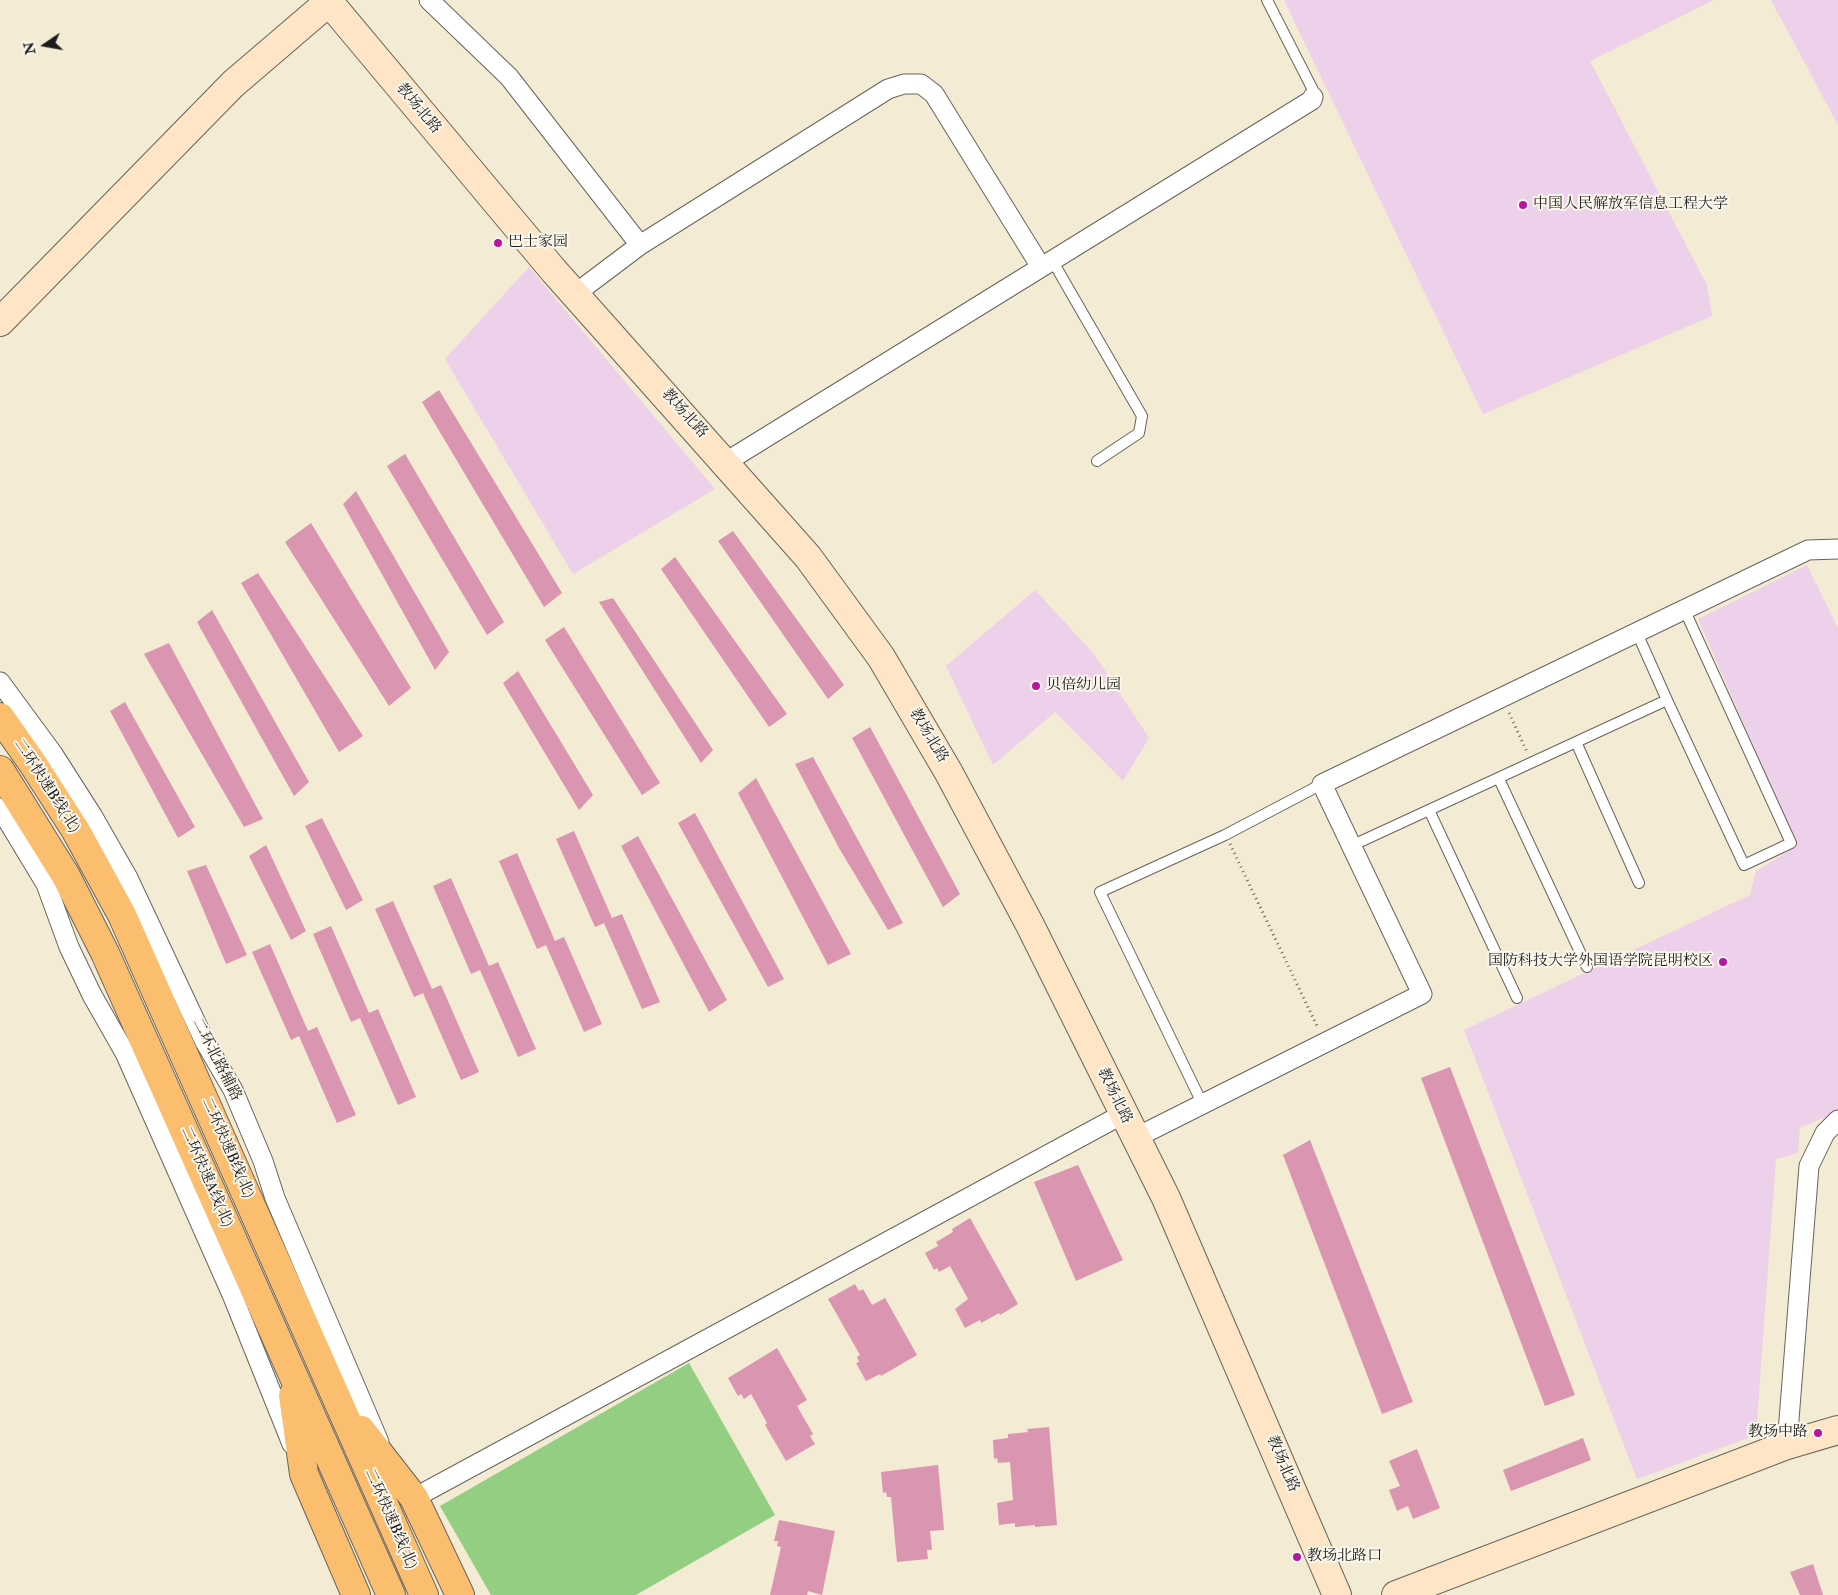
<!DOCTYPE html>
<html>
<head>
<meta charset="utf-8">
<style>
	body { margin:0 }
	#map { position:relative; width:1838px; height:1595px; overflow:hidden; background:#f3ebd4; font-family:"IM FELL Double Pica",serif }
	canvas { display:block }
	.north { position:absolute; left:20px; top:20px; width:50px; height:50px; -webkit-text-stroke:4px #fbf7ec; paint-order:stroke; rotate:258deg; font-size:14px; font-weight:700; line-height:20px; text-align:center; color:#1c1c1c }
	.north::after { content:''; display:block; margin:auto; width:18px; height:22px; background:#1c1c1c; clip-path:polygon(50% 0,100% 100%,50% 72%,0 100%) }
</style>
</head>
<body>
<div id="map">
<canvas width="1838" height="1595"></canvas>
<div class="north">N</div>
</div>
<script>
const ctx = document.querySelector('canvas').getContext('2d');
ctx.lineJoin = 'round';
function fill(path, color) {
  ctx.fillStyle = color;
  ctx.fill(path, 'evenodd');
}
function shape(rows) {
  const path = new Path2D();
  for (const r of rows) {
    path.moveTo(r[0], r[1]);
    for (let i = 2; i < r.length; i += 2) path.lineTo(r[i], r[i + 1]);
  }
  return path;
}
function trace(path, color, width, dash) {
  ctx.strokeStyle = color;
  ctx.lineWidth = width;
  ctx.lineCap = dash ? 'butt' : 'round';
  ctx.setLineDash(dash || []);
  ctx.stroke(path);
}
function drawText(font, color, halo, rows, align = 'center') {
  ctx.font = font + ' "IM FELL Double Pica","Noto Serif SC",serif';
  ctx.lineWidth = 4;
  ctx.setLineDash([]);
  ctx.textBaseline = 'middle';
  ctx.strokeStyle = halo;
  ctx.fillStyle = color;
  for (const [text, x, y, turn = 0] of rows) {
    ctx.save();
    ctx.translate(x, y);
    ctx.rotate((+turn || 0) * Math.PI / 180);
    ctx.textAlign = isNaN(turn) ? turn : align;
    if (halo) ctx.strokeText(text, 0, 0);
    ctx.fillText(text, 0, 0);
    ctx.restore();
  }
}
const built = shape([
	[1284,0,1714,0,1590,61,1707,285,1712,316,1483,414],
	[1771,0,1838,0,1838,125],
	[529,267,715,489,573,574,445,359],
	[1807,565,1838,628,1838,1111,1800,1128,1798,1153,1776,1159,1756,1435,1637,1479,1464,1030,1750,895,1756,871,1797,846,1698,619],
	[1035,590,1094,654,1149,738,1123,781,1055,712,993,765,946,666]
]);
const green = shape([
	[689,1363,775,1515,636,1595,491,1595,440,1506]
]);
const building = shape([
	[439,390,562,593,544,607,422,402],
	[405,454,504,622,487,635,387,466],
	[356,491,449,652,435,670,343,504],
	[311,523,411,688,389,706,285,542],
	[733,531,844,685,828,699,718,541],
	[675,557,787,714,769,727,661,569],
	[258,573,363,736,339,752,241,583],
	[613,598,713,750,701,763,599,602],
	[212,610,309,782,294,796,197,622],
	[564,627,660,783,642,795,545,640],
	[169,643,263,819,244,827,144,654],
	[518,671,593,795,579,810,503,683],
	[125,702,195,827,178,838,110,711],
	[870,727,960,894,943,907,852,738],
	[813,757,903,923,888,930,839,848,795,764],
	[756,778,851,954,828,965,738,793],
	[695,813,784,979,768,987,678,823],
	[322,818,363,900,346,910,305,826],
	[574,831,612,918,622,914,660,1002,642,1009,604,923,595,927,556,839],
	[638,836,727,1000,709,1012,621,846],
	[266,845,306,931,291,940,249,856],
	[517,853,555,941,564,937,602,1024,584,1032,546,945,537,949,499,861],
	[206,865,247,955,226,964,187,871],
	[451,878,489,966,498,962,536,1049,518,1057,480,970,471,974,433,886],
	[393,901,432,989,441,985,479,1072,461,1080,423,993,414,997,375,909],
	[331,926,369,1013,378,1009,416,1097,398,1105,360,1018,351,1022,313,934],
	[270,944,308,1031,317,1027,356,1115,337,1123,299,1036,291,1040,252,952],
	[1450,1067,1575,1395,1545,1406,1421,1078],
	[1310,1140,1413,1402,1382,1414,1283,1155],
	[1078,1165,1123,1260,1076,1281,1034,1182],
	[970,1218,1018,1304,1000,1315,999,1313,981,1323,980,1320,965,1328,955,1309,968,1299,950,1266,939,1272,937,1268,934,1270,925,1253,938,1246,936,1242,953,1232,952,1229],
	[855,1284,859,1291,863,1289,872,1305,885,1298,917,1355,881,1376,880,1374,866,1381,856,1363,859,1362,857,1357,860,1355,828,1299],
	[777,1348,807,1400,797,1406,813,1434,810,1436,815,1444,786,1461,765,1425,767,1423,751,1394,744,1399,741,1394,738,1396,728,1378],
	[1049,1427,1057,1525,1035,1527,1035,1525,1015,1527,1015,1523,999,1525,997,1503,1013,1500,1010,1462,998,1463,997,1458,994,1459,993,1440,1008,1438,1008,1434,1028,1432,1027,1429],
	[1583,1438,1591,1460,1511,1491,1503,1470],
	[1417,1449,1440,1508,1413,1519,1408,1506,1397,1511,1389,1490,1400,1486,1389,1461],
	[938,1465,944,1530,930,1531,932,1550,927,1550,928,1559,897,1562,891,1497,887,1497,886,1492,883,1493,881,1472],
	[779,1520,835,1531,822,1595,808,1591,807,1595,770,1595,781,1547,777,1546,778,1541,774,1541],
	[1813,1564,1823,1595,1800,1595,1790,1572]
]);
const path = shape([
	[1509,713,1527,752],
	[1230,844,1318,1028]
]);
const lane = shape([
	[1267,0,1314,92,1313,97],
	[1052,260,1142,416,1139,433,1097,461],
	[1667,700,1744,865,1791,843,1685,611],
	[1576,742,1639,883],
	[1499,779,1587,967],
	[1429,810,1517,998],
	[1351,846,1667,700,1637,633],
	[1202,1103,1100,892,1225,835,1322,784]
]);
const street = shape([
	[429,0,509,77,640,245],
	[575,294,640,245,888,89,904,84,921,84,934,94,1041,267],
	[726,462,1312,100,1313,97],
	[0,682,53,754,92,815,128,878,205,1042,233,1090,263,1161,275,1198,379,1442],
	[0,808,46,884,69,947,92,995,125,1053,233,1297,292,1444],
	[1135,1138,1422,994,1322,784,1808,550,1838,549],
	[1787,1445,1809,1166,1825,1133,1838,1120],
	[414,1498,1123,1114]
]);
const secondary = shape([
	[329,2,554,271,808,557,881,657,949,773,1030,925,1166,1198,1337,1595],
	[0,322,233,84,331,0],
	[1396,1595,1787,1445,1838,1430]
]);
const highway = shape([
	[0,717,33,764,76,831,122,915,424,1595],
	[0,770,66,876,105,953,391,1595],
	[293,1395,304,1474,356,1595],
	[361,1430,414,1498,460,1595]
]);
const markers = [
	[1523,205,5,"#b5179e"],
	[498,243,5,"#b5179e"],
	[1036,686,5,"#b5179e"],
	[1723,962,5,"#b5179e"],
	[1818,1433,5,"#b5179e"],
	[1297,1557,5,"#b5179e"]
];
const streetNames = [
	["教场北路",418,109,50],
	["教场北路",684,414,48],
	["教场北路",928,736,59],
	["二环快速B线(北)",46,786,57],
	["二环北路辅路",216,1060,63],
	["教场北路",1114,1096,64],
	["二环快速B线(北)",227,1148,66],
	["二环快速A线(北)",206,1177,66],
	["教场北路",1282,1464,67],
	["二环快速B线(北)",390,1519,66]
];
const poiNames = [
	["中国人民解放军信息工程大学",1533,205],
	["巴士家园",508,243],
	["贝倍幼儿园",1046,686],
	["国防科技大学外国语学院昆明校区",1713,962,"right"],
	["教场中路",1808,1433,"right"],
	["教场北路口",1307,1557]
];
fill(built, '#edd0e9');
fill(green, '#93ce82');
fill(building, '#da95b1');
trace(lane, '#67645c', 12);
trace(street, '#67645c', 21);
trace(secondary, '#67645c', 30);
trace(highway, '#67645c', 30);
trace(path, '#67645c', 3, [1, 4]);
trace(lane, '#fff', 10);
trace(street, '#fff', 19);
trace(secondary, '#fde5c5', 28);
trace(highway, '#fbbd6e', 28);
for (const [x, y, r, color] of markers) {
  const dot = new Path2D();
  dot.arc(x, y, r, 0, 2 * Math.PI);
  ctx.fillStyle = color;
  ctx.fill(dot);
  trace(dot, '#fbf7ec', 2);
}
drawText('15px', '#1c1c1c', '#fbf7ec', streetNames);
drawText('15px', '#1c1c1c', '#fbf7ec', poiNames, 'left');
</script>
</body>
</html>
